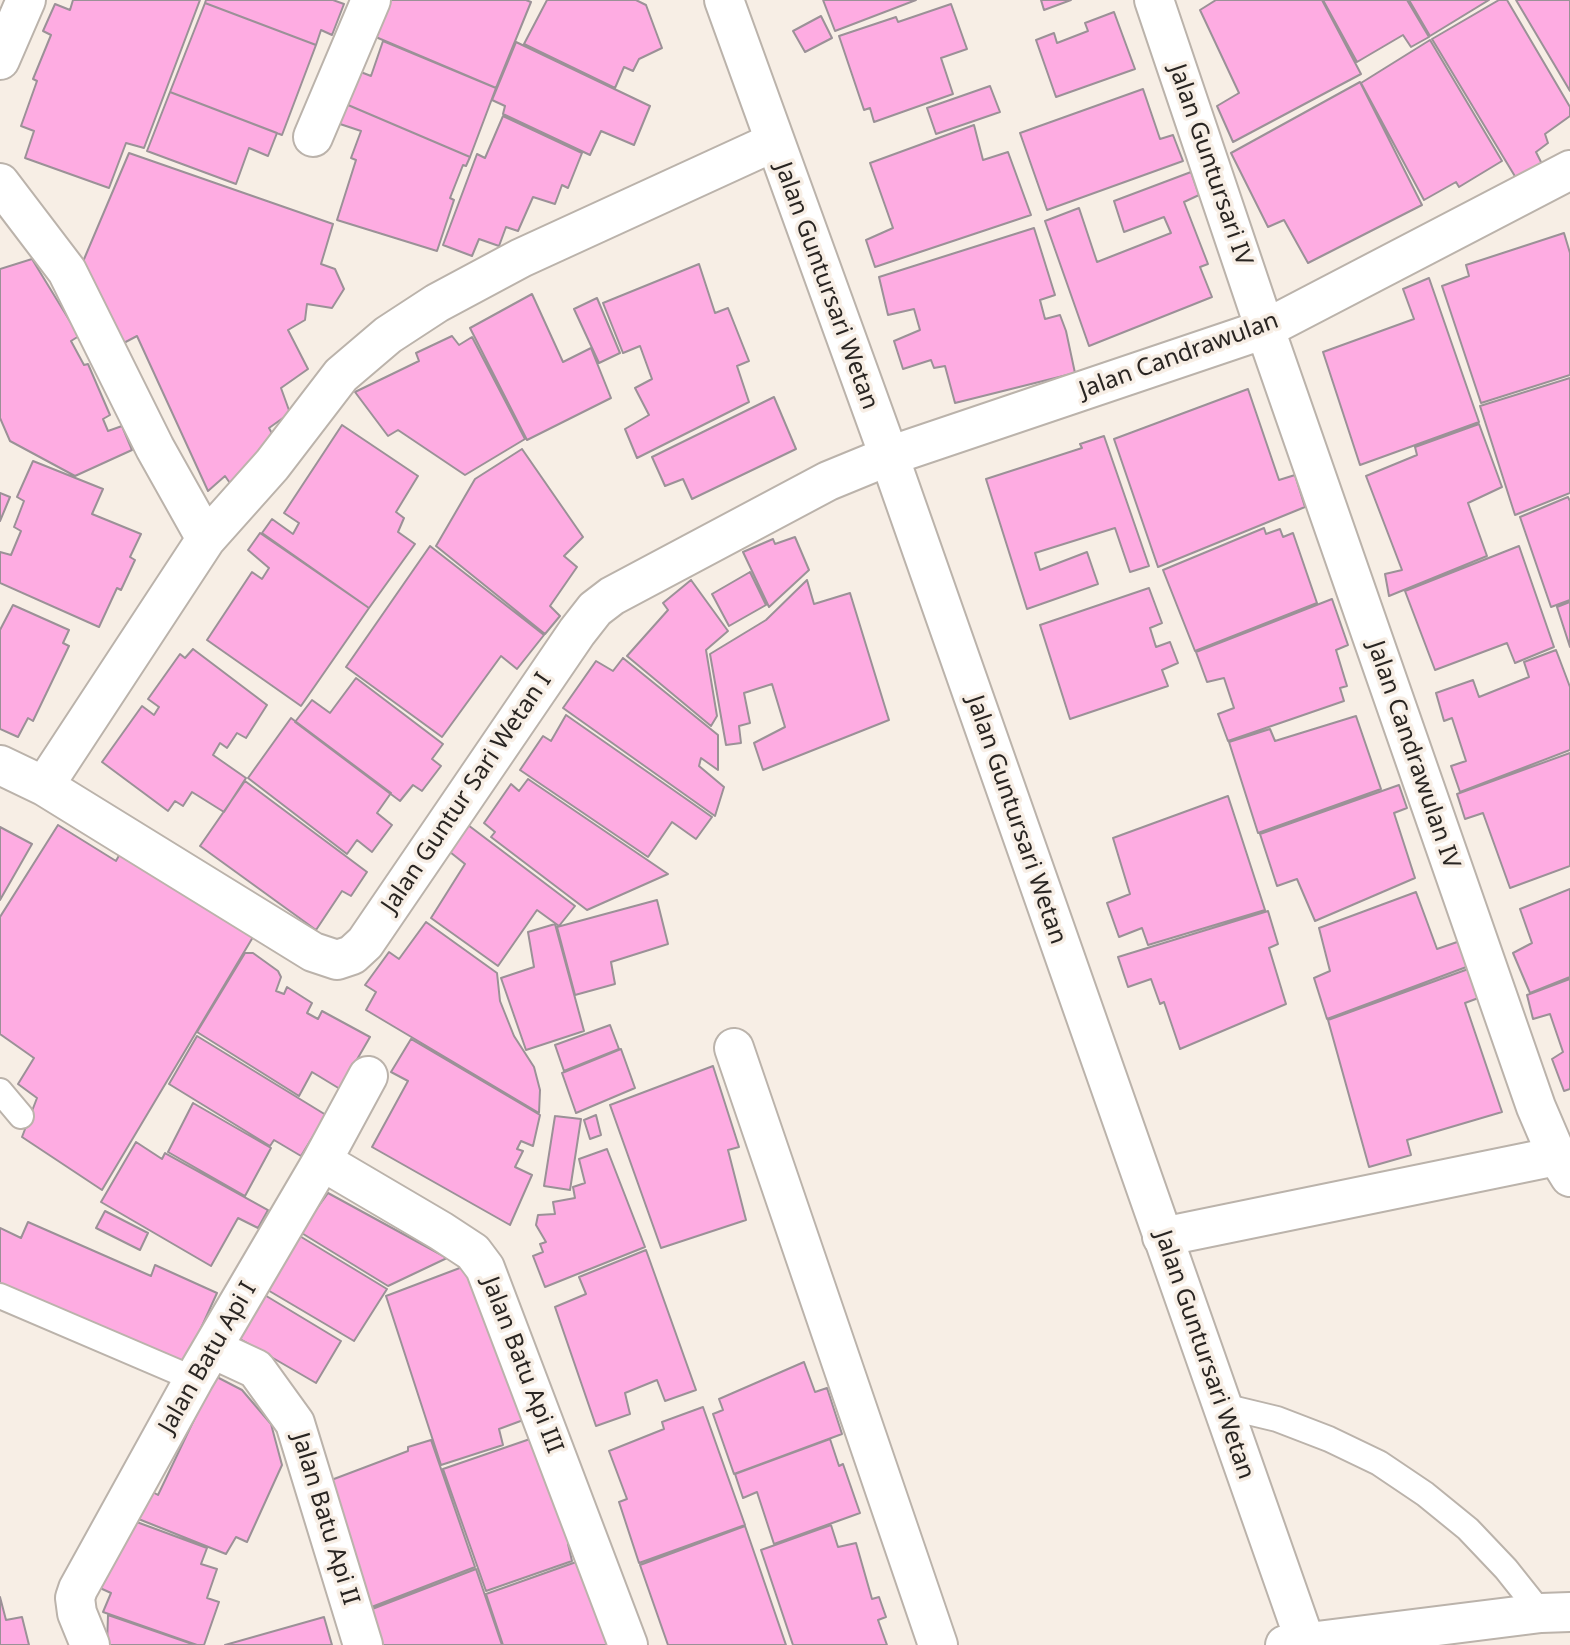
<!DOCTYPE html>
<html>
<head>
<meta charset="utf-8">
<style>
	body { margin:0 }
	canvas { display:block; background:#f7eee5 }
</style>
</head>
<body>
<canvas width="1570" height="1645"></canvas>
<script>
const ctx = document.querySelector('canvas').getContext('2d');
ctx.lineJoin = 'round';
function fill(path, color) {
  ctx.fillStyle = color;
  ctx.fill(path, 'evenodd');
}
function shape(rows) {
  const path = new Path2D();
  for (const r of rows) {
    path.moveTo(r[0], r[1]);
    for (let i = 2; i < r.length; i += 2) path.lineTo(r[i], r[i + 1]);
  }
  return path;
}
function trace(path, color, width, dash) {
  ctx.strokeStyle = color;
  ctx.lineWidth = width;
  ctx.lineCap = dash ? 'butt' : 'round';
  ctx.setLineDash(dash || []);
  ctx.stroke(path);
}
function drawText(font, color, halo, rows, align = 'center') {
  ctx.font = font + ' "Noto Sans",sans-serif';
  ctx.lineWidth = 7;
  ctx.setLineDash([]);
  ctx.textBaseline = 'middle';
  ctx.strokeStyle = halo;
  ctx.fillStyle = color;
  for (const [text, x, y, turn = 0] of rows) {
    ctx.save();
    ctx.translate(x, y);
    ctx.rotate((+turn || 0) * Math.PI / 180);
    ctx.textAlign = isNaN(turn) ? turn : align;
    if (halo) ctx.strokeText(text, 0, 0);
    ctx.fillText(text, 0, 0);
    ctx.restore();
  }
}
const building = shape([
	[73,0,200,0,144,148,126,143,109,188,25,158,34,131,21,126,37,81,33,79,51,35,43,31,55,4,70,10,73,0],
	[206,0,333,0,344,4,332,35,321,30,316,45,205,3,206,0],
	[388,0,526,0,531,2,496,88,364,32,388,0],
	[547,0,636,0,646,5,662,48,639,59,633,71,624,67,615,88,524,44,547,0],
	[823,0,916,0,835,31,823,0],
	[1041,0,1071,0,1044,10,1041,0],
	[1216,0,1322,0,1361,74,1233,142,1217,106,1239,93,1200,10,1216,0],
	[1323,0,1407,0,1429,37,1411,47,1403,35,1357,62,1323,0],
	[1409,0,1489,0,1430,36,1409,0],
	[1499,0,1507,0,1570,107,1570,116,1545,134,1548,143,1536,152,1542,164,1516,178,1432,39,1499,0],
	[1516,0,1570,0,1570,91,1516,0],
	[205,3,316,45,282,135,170,92,205,3],
	[951,4,967,49,941,58,953,94,874,122,870,108,864,110,839,36,896,17,898,22,951,4],
	[1114,12,1135,69,1056,97,1036,40,1054,33,1057,43,1088,31,1085,23,1114,12],
	[821,16,832,38,805,52,793,31,821,16],
	[1430,40,1502,161,1459,187,1456,182,1424,200,1361,83,1430,40],
	[383,41,496,88,470,157,341,102,353,69,371,76,383,41],
	[516,42,650,106,634,145,601,131,590,155,503,114,505,106,492,100,516,42],
	[1360,82,1422,205,1308,263,1284,220,1268,227,1231,153,1360,82],
	[990,86,1000,112,936,134,927,108,990,86],
	[1143,89,1160,139,1173,135,1183,161,1047,210,1020,133,1143,89],
	[170,92,277,133,268,156,249,148,236,184,147,151,170,92],
	[341,102,470,157,466,166,463,165,450,198,454,200,437,251,337,220,356,160,351,158,361,131,334,122,341,102],
	[503,116,582,153,568,188,562,185,555,204,533,197,518,231,506,227,499,246,479,239,472,256,443,245,477,154,485,158,503,116],
	[974,125,983,160,1008,152,1031,215,875,267,866,240,893,228,870,163,974,125],
	[129,153,333,224,321,264,335,269,344,289,332,308,307,304,305,320,288,330,308,369,281,388,290,413,269,428,274,437,232,486,225,476,208,491,137,336,118,346,79,271,129,153],
	[1191,172,1199,195,1184,202,1208,264,1200,267,1212,297,1089,346,1045,221,1079,208,1097,262,1171,233,1164,217,1124,232,1114,201,1191,172],
	[1034,228,1055,295,1040,300,1045,319,1060,315,1066,331,1075,373,955,403,945,366,934,368,931,360,903,369,894,341,920,330,914,309,888,315,879,277,1034,228],
	[1564,233,1570,253,1570,375,1481,403,1442,286,1469,276,1466,265,1564,233],
	[32,259,79,336,71,341,84,365,88,364,110,415,103,419,108,431,122,426,132,450,75,476,10,441,0,418,0,269,32,259],
	[699,264,715,313,728,308,749,361,737,366,749,402,637,458,625,429,649,415,635,388,652,379,640,346,623,353,603,303,699,264],
	[1429,278,1479,422,1360,465,1323,352,1414,319,1403,289,1429,278],
	[532,294,563,362,591,348,611,398,527,440,470,328,532,294],
	[597,298,620,353,599,363,574,309,597,298],
	[452,336,459,345,472,337,525,439,465,475,398,430,388,436,355,392,419,361,416,353,452,336],
	[1570,378,1570,493,1515,515,1480,406,1570,378],
	[1248,389,1279,480,1295,475,1305,507,1158,567,1114,439,1248,389],
	[774,397,796,449,692,499,683,479,665,486,652,457,774,397],
	[1479,424,1502,487,1468,503,1487,556,1389,596,1385,574,1402,570,1366,476,1417,455,1415,447,1479,424],
	[342,425,418,476,396,512,404,518,398,532,415,544,369,608,262,533,272,519,293,534,299,523,284,513,342,425],
	[1104,436,1149,566,1130,572,1115,528,1035,553,1040,570,1087,552,1098,584,1027,609,986,479,1082,448,1080,444,1104,436],
	[522,449,583,537,564,556,577,567,550,606,560,616,545,634,436,546,475,479,522,449],
	[33,461,103,489,92,514,141,534,130,557,135,560,121,590,117,588,99,627,0,583,0,552,11,555,21,531,14,527,24,501,17,497,33,461],
	[0,493,10,497,0,521,0,493],
	[1568,497,1570,501,1570,600,1551,607,1520,517,1568,497],
	[1264,528,1266,534,1280,529,1283,537,1293,533,1317,603,1195,651,1163,570,1264,528],
	[260,533,369,608,301,706,207,640,252,572,262,579,269,568,248,550,260,533],
	[795,537,809,570,769,607,743,552,773,539,775,544,795,537],
	[430,546,544,635,517,669,501,656,442,737,346,667,430,546],
	[1519,546,1554,647,1515,663,1507,643,1435,670,1405,591,1519,546],
	[750,572,766,605,729,626,712,594,750,572],
	[691,580,728,631,706,650,717,716,711,726,627,656,668,610,663,603,691,580],
	[807,580,814,604,850,593,889,720,763,770,754,743,785,727,772,684,744,693,750,723,739,726,741,743,726,745,710,654,766,620,807,580],
	[1149,588,1162,623,1150,628,1156,647,1170,642,1178,663,1162,670,1168,686,1070,719,1040,625,1149,588],
	[1332,599,1348,645,1336,650,1347,686,1340,688,1344,701,1228,741,1218,714,1234,708,1224,678,1207,682,1196,652,1332,599],
	[1570,602,1570,647,1557,607,1570,602],
	[13,605,69,630,63,643,69,646,33,721,28,718,18,737,0,729,0,630,13,605],
	[193,649,267,705,246,738,237,733,227,748,220,743,213,755,246,778,224,812,192,792,183,806,175,801,168,811,102,762,142,706,154,715,159,707,148,699,180,654,185,658,193,649],
	[1556,650,1570,687,1570,750,1460,792,1451,766,1466,761,1452,718,1444,721,1436,693,1473,680,1479,697,1529,677,1524,662,1556,650],
	[623,658,718,735,718,770,701,758,699,766,724,787,715,816,563,708,596,661,613,671,623,658],
	[356,678,443,744,432,759,441,766,422,791,413,785,400,801,295,722,312,700,330,713,356,678],
	[566,715,712,817,696,839,672,822,648,857,520,770,543,736,551,741,566,715],
	[1356,716,1381,789,1258,833,1229,742,1270,729,1275,741,1356,716],
	[291,718,391,793,377,813,392,825,372,852,357,840,347,854,248,778,291,718],
	[1570,753,1570,866,1510,888,1483,813,1465,819,1457,794,1570,753],
	[528,779,668,874,587,910,491,837,495,832,484,823,511,784,519,791,528,779],
	[245,781,367,872,351,896,342,891,316,930,200,846,245,781],
	[1399,785,1407,808,1394,813,1415,878,1315,921,1297,879,1277,886,1260,834,1399,785],
	[1228,796,1265,910,1148,945,1142,928,1119,937,1107,903,1130,894,1113,838,1228,796],
	[58,825,116,861,122,850,256,932,102,1190,22,1137,37,1098,18,1084,34,1058,0,1034,0,917,58,825],
	[468,825,575,906,559,926,537,910,498,966,431,918,465,864,450,852,468,825],
	[0,827,32,844,0,900,0,827],
	[1570,889,1570,977,1530,993,1513,953,1532,943,1520,909,1570,889],
	[1416,892,1437,949,1460,941,1469,966,1327,1019,1314,978,1330,971,1319,928,1416,892],
	[657,900,668,944,611,962,615,984,575,995,557,927,657,900],
	[1268,911,1278,944,1269,948,1286,1004,1180,1049,1164,1002,1160,1004,1151,979,1128,987,1118,957,1268,911],
	[426,922,497,973,500,1001,514,1036,534,1067,540,1090,539,1113,366,1010,376,992,365,985,389,952,399,959,426,922],
	[555,924,584,1031,526,1050,501,978,534,967,528,932,555,924],
	[245,953,253,953,278,971,281,977,276,991,284,994,287,987,312,1003,307,1013,318,1019,322,1011,370,1037,340,1089,312,1072,299,1096,197,1032,245,953],
	[1471,968,1481,997,1465,1003,1502,1112,1407,1140,1411,1155,1369,1167,1328,1020,1471,968],
	[1570,979,1570,1089,1564,1091,1552,1059,1563,1052,1550,1014,1533,1019,1527,995,1570,979],
	[610,1025,619,1049,564,1071,555,1045,610,1025],
	[197,1036,326,1115,301,1156,274,1140,270,1146,169,1084,197,1036],
	[411,1039,540,1115,533,1146,521,1141,517,1149,523,1151,515,1167,532,1175,510,1225,372,1147,408,1081,391,1072,411,1039],
	[621,1049,635,1088,576,1113,562,1073,621,1049],
	[713,1066,739,1147,728,1150,746,1220,661,1248,610,1105,713,1066],
	[193,1103,271,1148,245,1196,168,1152,193,1103],
	[596,1115,601,1135,590,1139,584,1120,596,1115],
	[555,1116,581,1119,570,1190,544,1186,555,1116],
	[136,1142,162,1159,165,1153,268,1210,258,1228,238,1218,211,1266,101,1202,136,1142],
	[607,1149,645,1247,545,1287,533,1256,543,1252,540,1244,546,1242,536,1225,538,1215,555,1214,553,1202,575,1198,573,1187,585,1183,579,1159,607,1149],
	[328,1193,447,1258,388,1286,300,1232,328,1193],
	[105,1211,148,1233,140,1250,96,1228,105,1211],
	[28,1222,151,1276,155,1265,217,1293,182,1370,0,1288,0,1228,21,1238,28,1222],
	[298,1235,387,1289,354,1341,266,1289,298,1235],
	[646,1250,696,1390,665,1401,657,1380,625,1393,630,1414,596,1426,555,1307,586,1294,579,1277,646,1250],
	[465,1266,526,1419,499,1429,503,1445,441,1465,386,1296,465,1266],
	[263,1294,341,1341,316,1383,235,1336,263,1294],
	[804,1362,815,1392,827,1388,842,1434,734,1474,713,1414,723,1410,719,1399,804,1362],
	[215,1376,242,1390,271,1424,282,1465,247,1542,236,1537,226,1554,136,1518,149,1490,158,1495,215,1376],
	[703,1407,745,1525,639,1563,619,1502,627,1499,609,1451,664,1429,662,1422,703,1407],
	[530,1439,553,1501,558,1499,573,1541,568,1544,572,1561,486,1591,443,1469,530,1439],
	[830,1439,839,1466,843,1464,860,1513,774,1544,757,1492,743,1498,735,1474,830,1439],
	[431,1440,475,1567,369,1608,326,1482,408,1451,408,1447,431,1440],
	[134,1521,207,1548,201,1564,217,1569,207,1598,219,1602,204,1645,197,1645,103,1612,111,1593,100,1588,134,1521],
	[831,1525,838,1547,856,1543,872,1599,879,1597,886,1617,878,1620,887,1645,793,1645,761,1550,831,1525],
	[745,1526,786,1645,668,1645,640,1565,745,1526],
	[579,1561,608,1645,503,1645,486,1594,579,1561],
	[476,1569,502,1645,379,1645,367,1611,476,1569],
	[0,1597,6,1620,22,1617,29,1645,0,1645,0,1597],
	[108,1615,195,1645,107,1645,108,1615],
	[324,1617,332,1645,225,1645,324,1617]
]);
const service = shape([
	[0,1091,21,1116],
	[0,1296,194,1379],
	[1223,1406,1277,1419,1329,1439,1379,1463,1425,1494,1468,1529,1506,1569,1541,1613]
]);
const minor = shape([
	[1154,0,1265,329,1536,1107,1557,1156,1570,1177],
	[0,60,26,0],
	[313,137,371,0],
	[0,183,67,271,155,448,206,539],
	[0,765,44,786,313,952,337,960,352,955,365,943,577,632,595,609,612,596,828,481,889,456,1265,329,1570,170],
	[44,786,206,539,272,465,341,375,388,335,437,303,521,258,774,142],
	[734,1048,938,1645],
	[322,1161,441,1231,473,1252,485,1268,628,1645],
	[1162,1237,1557,1156],
	[213,1349,256,1369,295,1423,363,1645],
	[90,1645,77,1613,75,1598,78,1589,194,1379,322,1161,368,1076]
]);
const tertiary = shape([
	[724,0,889,456,1305,1641],
	[1285,1645,1541,1613,1570,1612]
]);
const streetNames = [
	["Jalan Guntursari IV",1210,165,71],
	["Jalan Guntursari Wetan",826,286,70],
	["Jalan Candrawulan",1179,356,-20],
	["Jalan Candrawulan IV",1413,755,71],
	["Jalan Guntur Sari Wetan I",467,793,-56],
	["Jalan Guntursari Wetan",1016,820,71],
	["Jalan Guntursari Wetan",1204,1355,71],
	["Jalan Batu Api I",208,1358,-60],
	["Jalan Batu Api III",522,1365,69],
	["Jalan Batu Api II",325,1519,73]
];
fill(building, '#feace2');
trace(building, '#9b9197', 2);
trace(service, '#bbb3ab', 28);
trace(minor, '#bbb3ab', 42);
trace(tertiary, '#bbb3ab', 42);
trace(service, '#fff', 24);
trace(minor, '#fff', 38);
trace(tertiary, '#fff', 38);
drawText('24px', '#292522', '#f7eee5', streetNames);
</script>
</body>
</html>
